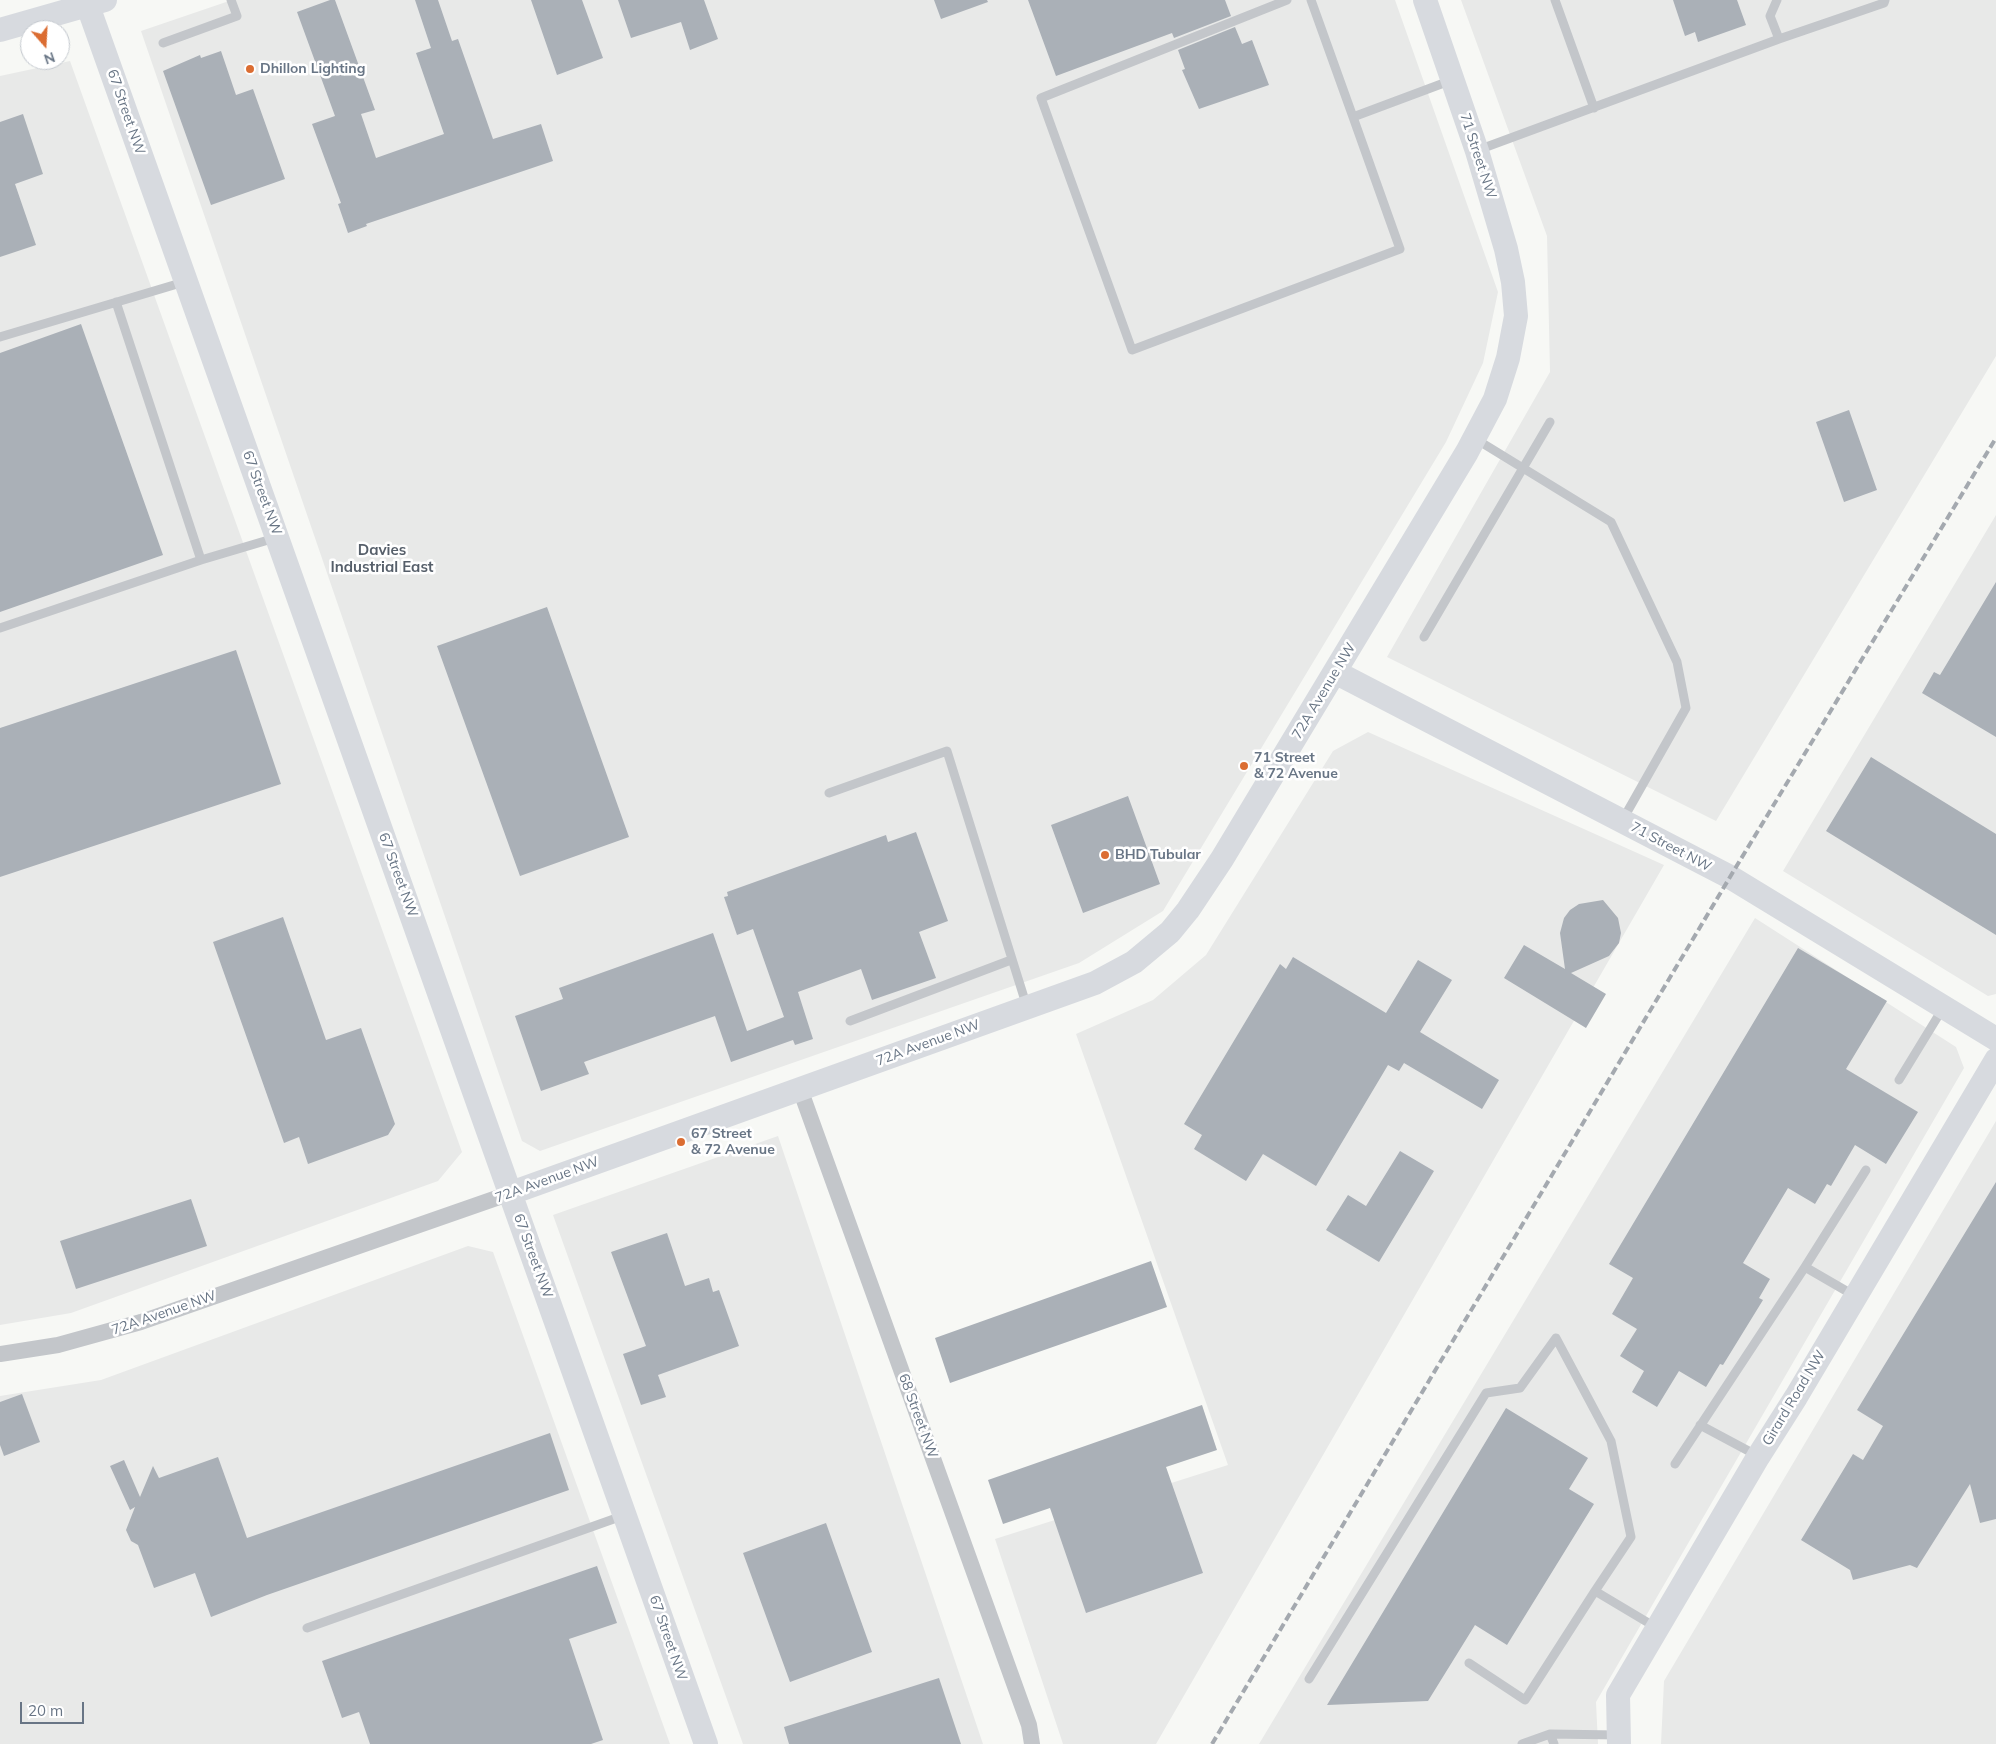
<!DOCTYPE html>
<html>
<head>
<meta charset="utf-8">
<style>
	body { margin:0 }
	#map { position:relative; width:1996px; height:1744px; overflow:hidden; background:#f7f8f5; font-family:Mulish,sans-serif }
	canvas { display:block }
	.north { position:absolute; left:20px; top:20px; width:50px; height:50px; box-sizing:border-box; background:#fff; border:1px solid #c3c8ce; border-radius:50%; rotate:161deg; font-size:14px; font-weight:700; line-height:20px; text-align:center; color:#687585 }
	.north::after { content:''; display:block; margin:auto; width:18px; height:22px; background:#db6d32; clip-path:polygon(50% 0,100% 100%,50% 72%,0 100%) }
	.scale { position:absolute; left:20px; top:1702px; width:64px; height:22px; box-sizing:border-box; border:2px solid #687585; border-top:0; padding-left:6px; font-size:15px; line-height:18px; white-space:nowrap; color:#687585; -webkit-text-stroke:4px #fff; paint-order:stroke }
</style>
</head>
<body>
<div id="map">
<canvas width="1996" height="1744"></canvas>
<div class="north">N</div>
<div class="scale">20 m</div>
</div>
<script>
const ctx = document.querySelector('canvas').getContext('2d');
ctx.lineJoin = 'round';
function fill(path, color) {
  ctx.fillStyle = color;
  ctx.fill(path, 'evenodd');
}
function shape(rows) {
  const path = new Path2D();
  for (const r of rows) {
    path.moveTo(r[0], r[1]);
    for (let i = 2; i < r.length; i += 2) path.lineTo(r[i], r[i + 1]);
  }
  return path;
}
function trace(path, color, width, dash) {
  ctx.strokeStyle = color;
  ctx.lineWidth = width;
  ctx.lineCap = dash ? 'butt' : 'round';
  ctx.setLineDash(dash || []);
  ctx.stroke(path);
}
function drawText(font, color, halo, rows, align = 'center') {
  ctx.font = font + ' Mulish,sans-serif';
  ctx.lineWidth = 5;
  ctx.setLineDash([]);
  ctx.textBaseline = 'middle';
  ctx.strokeStyle = halo;
  ctx.fillStyle = color;
  for (const [text, x, y, turn = 0] of rows) {
    ctx.save();
    ctx.translate(x, y);
    ctx.rotate((+turn || 0) * Math.PI / 180);
    ctx.textAlign = isNaN(turn) ? turn : align;
    if (halo) ctx.strokeText(text, 0, 0);
    ctx.fillText(text, 0, 0);
    ctx.restore();
  }
}
const built = shape([
	[232,0,1395,0,1498,292,1483,363,1446,442,1163,911,1079,963,540,1151,522,1141,141,31],
	[1461,0,1996,0,1996,356,1716,821,1387,657,1550,372,1547,236],
	[70,61,462,1152,438,1181,71,1313,0,1325,0,76],
	[1996,515,1996,994,1988,996,1783,871],
	[1368,732,1664,865,1156,1744,1063,1744,995,1539,1228,1465,1076,1034,1153,1000,1206,955,1333,751],
	[1755,918,1956,1047,1964,1068,1596,1702,1598,1744,1259,1744],
	[1996,1121,1996,1744,1661,1744,1664,1681],
	[778,1136,983,1744,743,1744,553,1215],
	[468,1246,493,1252,670,1744,0,1744,0,1396,101,1380]
]);
const building = shape([
	[330,0,335,0,375,110,361,114,376,158,444,134,416,53,431,48,415,0,438,0,452,41,458,39,493,139,541,124,553,161,366,224,367,226,348,233,338,204,341,203,312,124,335,116,297,12],
	[531,0,582,0,603,58,557,75],
	[618,0,704,0,718,39,690,50,681,22,631,38],
	[934,0,987,0,988,2,941,19],
	[1028,0,1225,0,1231,16,1174,38,1172,33,1056,76],
	[1673,0,1737,0,1746,25,1698,42,1695,32,1685,36],
	[1235,27,1242,44,1252,40,1269,85,1199,109,1182,70,1185,69,1178,50],
	[221,51,236,95,253,89,285,179,211,205,163,71,200,55,201,58],
	[23,114,43,174,15,184,36,245,0,257,0,122],
	[81,324,163,555,0,612,0,353],
	[1849,410,1877,490,1844,502,1816,422],
	[1996,582,1996,737,1922,693,1934,672,1940,675],
	[547,607,629,837,520,876,437,646],
	[236,650,281,784,0,877,0,728],
	[1871,757,1996,834,1996,935,1826,831],
	[1128,796,1160,884,1083,913,1051,825],
	[916,832,948,921,919,932,936,978,872,1000,861,969,798,992,813,1039,795,1045,793,1040,731,1062,715,1016,584,1062,589,1074,541,1091,515,1016,563,999,559,988,713,933,747,1031,784,1017,753,929,737,935,724,897,728,896,727,892,886,835,888,842],
	[1603,900,1618,918,1621,933,1619,943,1609,956,1571,973,1606,994,1586,1028,1504,978,1524,945,1565,969,1560,933,1564,918,1570,910,1579,904],
	[283,917,326,1040,361,1028,395,1124,388,1135,308,1164,299,1137,284,1143,213,942],
	[1798,948,1887,1001,1846,1069,1918,1112,1886,1164,1855,1145,1831,1186,1827,1184,1815,1204,1788,1188,1743,1263,1770,1279,1759,1298,1763,1300,1723,1365,1720,1364,1706,1387,1679,1371,1657,1407,1632,1392,1644,1371,1620,1356,1637,1329,1612,1314,1633,1278,1609,1264],
	[1293,957,1386,1013,1418,960,1452,980,1420,1032,1499,1080,1482,1109,1404,1063,1399,1071,1388,1065,1316,1186,1263,1154,1246,1181,1194,1149,1202,1135,1184,1124,1280,964,1286,969],
	[1400,1151,1434,1171,1379,1262,1326,1230,1348,1195,1366,1206],
	[1996,1182,1996,1519,1980,1523,1970,1484,1917,1568,1910,1565,1853,1580,1850,1570,1801,1540,1853,1454,1863,1460,1883,1426,1857,1410],
	[191,1199,207,1246,76,1289,60,1241],
	[667,1233,685,1286,709,1278,713,1292,719,1290,739,1346,658,1375,666,1397,641,1405,623,1354,646,1346,611,1252],
	[1151,1261,1167,1307,950,1383,935,1338],
	[22,1394,40,1442,4,1456,0,1445,0,1402],
	[1202,1405,1217,1450,1166,1467,1203,1573,1086,1613,1050,1508,1003,1524,988,1480],
	[1506,1408,1588,1458,1569,1489,1594,1504,1507,1645,1475,1625,1428,1701,1327,1705],
	[550,1433,569,1490,267,1595,211,1617,195,1573,154,1588,138,1545,131,1541,126,1530,135,1507,130,1510,110,1466,124,1460,140,1497,153,1466,159,1478,218,1457,247,1538],
	[826,1523,872,1652,790,1682,743,1553],
	[597,1566,617,1623,569,1639,603,1740,591,1744,370,1744,359,1712,342,1718,322,1661],
	[939,1678,961,1744,789,1744,784,1727]
]);
const lane = shape([
	[1287,0,1041,98,1132,350,1400,249,1353,117,1452,80],
	[1311,0,1353,117],
	[1555,0,1594,108],
	[1777,0,1770,16,1779,39],
	[163,43,237,16,231,0],
	[1478,150,1779,39,1884,3,1885,0],
	[116,302,201,560],
	[0,337,184,282],
	[1474,438,1611,522,1677,662,1686,708,1622,821],
	[0,628,201,560,275,538],
	[1424,637,1550,422],
	[829,793,947,751,1027,1007],
	[850,1021,1011,960],
	[1899,1080,1943,1008],
	[1805,1267,1866,1170],
	[1700,1425,1758,1456],
	[1675,1464,1805,1267,1855,1296],
	[307,1628,625,1515],
	[1469,1663,1525,1700,1595,1591],
	[1309,1679,1486,1393,1520,1388,1556,1338,1611,1441,1631,1537,1595,1591,1657,1628],
	[1550,1734,1554,1744],
	[1522,1744,1550,1734,1618,1735]
]);
const street = shape([
	[800,1089,1029,1725,1032,1744],
	[0,1354,58,1345,141,1322,511,1193]
]);
const secondary = shape([
	[88,6,706,1744],
	[0,30,105,0],
	[1335,672,1730,877,1996,1039],
	[511,1193,1095,983,1134,962,1170,932,1188,910,1222,859,1467,452,1495,399,1508,358,1516,316,1513,282,1506,249,1477,151,1425,0],
	[1619,1744,1618,1695,1758,1457,1796,1397,1996,1060]
]);
const rail = shape([
	[1212,1744,1730,877,1996,438]
]);
const markers = [
	[250,69,5,"#db6d32"],
	[1244,766,5,"#db6d32"],
	[1105,855,5,"#db6d32"],
	[681,1142,5,"#db6d32"]
];
const poiNames = [
	["Dhillon Lighting",260,69],
	["71 Street",1254,758],
	["& 72 Avenue",1254,774],
	["BHD Tubular",1115,855],
	["67 Street",691,1134],
	["& 72 Avenue",691,1150]
];
const streetNames = [
	["67 Street NW",126,112,71],
	["71 Street NW",1478,156,72],
	["67 Street NW",262,493,70],
	["72A Avenue NW",1324,691,-59],
	["71 Street NW",1671,847,28],
	["67 Street NW",398,875,70],
	["72A Avenue NW",928,1043,-20],
	["72A Avenue NW",547,1180,-20],
	["67 Street NW",533,1256,70],
	["72A Avenue NW",164,1313,-19],
	["Girard Road NW",1794,1398,-59],
	["68 Street NW",918,1416,70],
	["67 Street NW",668,1638,71]
];
const neighbourhoodNames = [
	["Davies",382,550],
	["Industrial East",382,567]
];
fill(built, '#e8e9e8');
fill(building, '#aab0b7');
trace(lane, '#c3c6ca', 9);
trace(street, '#c3c6ca', 16);
trace(secondary, '#d7dadf', 24);
trace(rail, '#a4a9af', 4, [8, 4]);
for (const [x, y, r, color] of markers) {
  const dot = new Path2D();
  dot.arc(x, y, r, 0, 2 * Math.PI);
  ctx.fillStyle = color;
  ctx.fill(dot);
  trace(dot, '#fff', 2);
}
drawText('bold 14px', '#687585', '#fff', poiNames, 'left');
drawText('14px', '#687585', '#fff', streetNames);
drawText('bold 15px', '#565f6a', '#fff', neighbourhoodNames);
</script>
</body>
</html>
